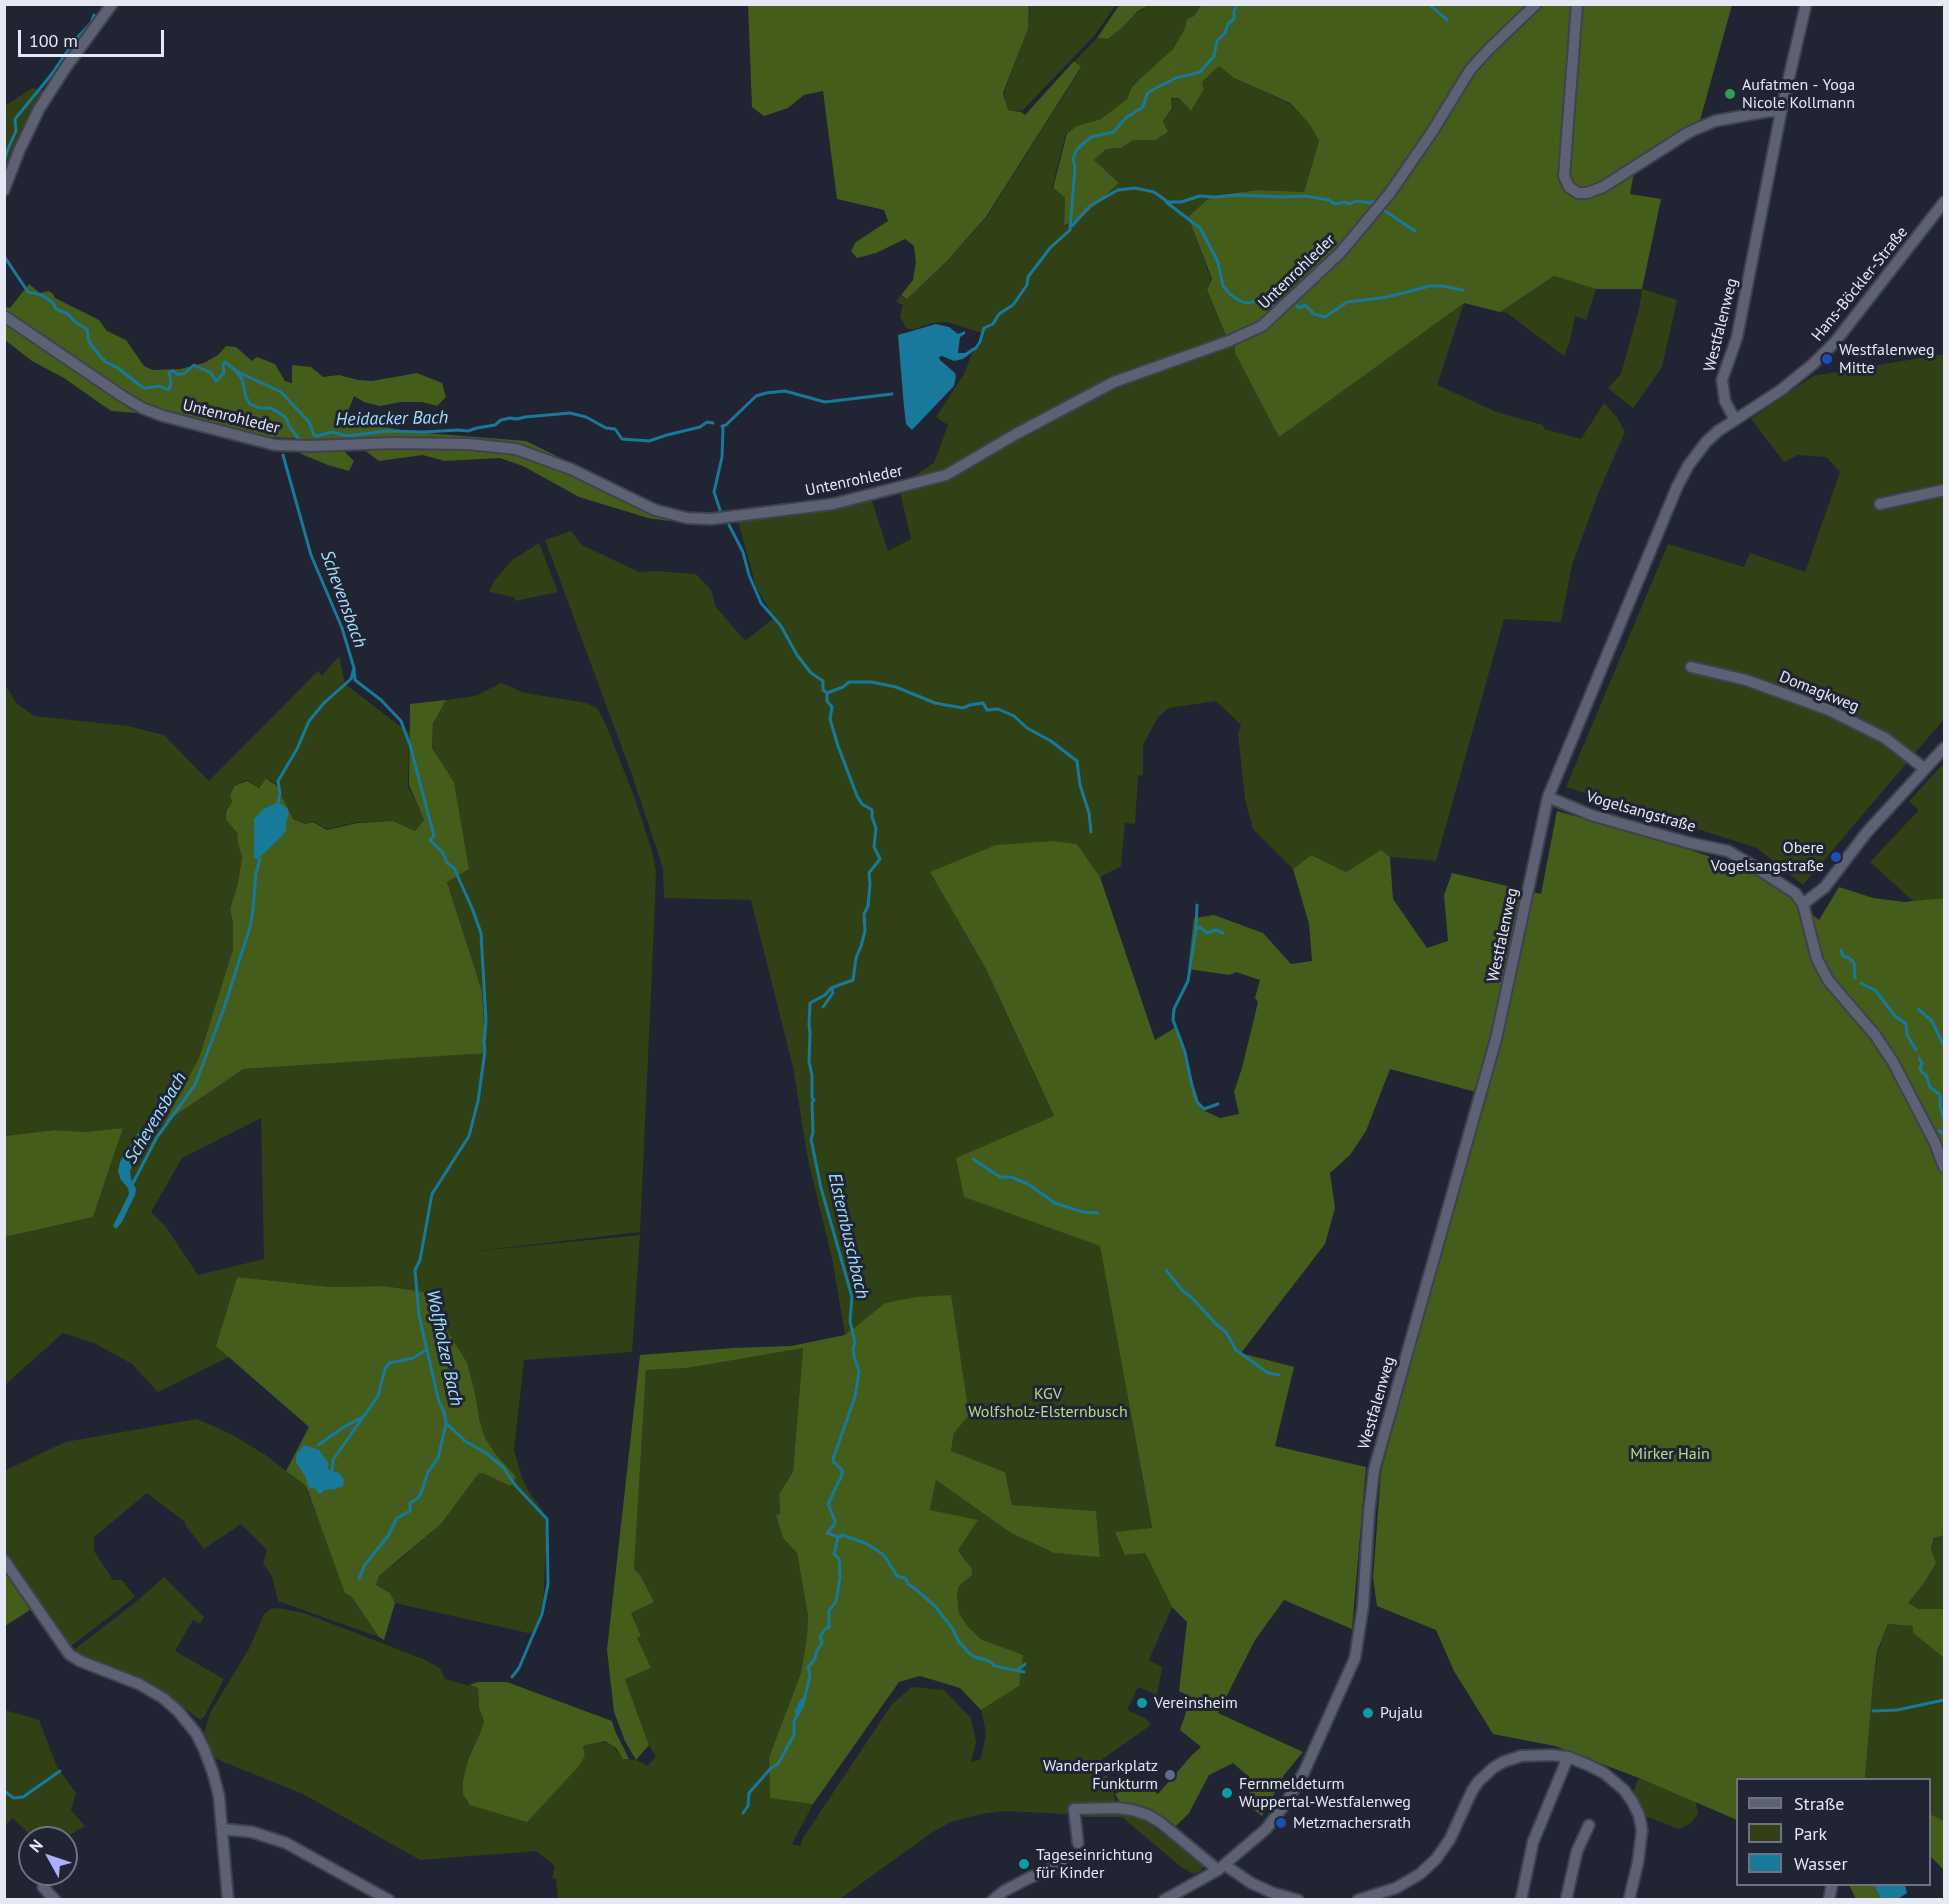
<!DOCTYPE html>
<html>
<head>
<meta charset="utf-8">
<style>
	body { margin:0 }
	#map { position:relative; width:1949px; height:1904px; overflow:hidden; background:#202433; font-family:"PT Sans",sans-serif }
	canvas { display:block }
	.frame { position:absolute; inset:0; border:6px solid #e6e9f4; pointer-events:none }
	.legend { position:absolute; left:1736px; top:1778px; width:195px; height:108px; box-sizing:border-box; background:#202433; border:2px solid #6f7380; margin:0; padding:8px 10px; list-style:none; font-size:18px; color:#e6e9f4 }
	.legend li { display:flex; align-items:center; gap:12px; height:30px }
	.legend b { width:30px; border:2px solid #6f7380 }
	.north { position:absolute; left:18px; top:1826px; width:60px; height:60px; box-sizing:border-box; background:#202433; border:2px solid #6f7380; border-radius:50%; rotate:310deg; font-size:16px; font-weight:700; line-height:24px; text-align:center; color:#e6e9f4 }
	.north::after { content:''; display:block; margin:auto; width:21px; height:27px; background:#acaffb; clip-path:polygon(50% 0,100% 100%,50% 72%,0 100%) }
	.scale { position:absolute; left:18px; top:30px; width:146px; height:27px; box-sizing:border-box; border:3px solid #e6e9f4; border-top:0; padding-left:8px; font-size:18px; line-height:21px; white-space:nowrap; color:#e6e9f4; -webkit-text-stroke:4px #202433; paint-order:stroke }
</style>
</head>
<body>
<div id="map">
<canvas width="1949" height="1904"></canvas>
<div class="frame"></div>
<ul class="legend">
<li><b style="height:8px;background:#5c6173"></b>Straße</li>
<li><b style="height:16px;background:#304115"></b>Park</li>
<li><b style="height:16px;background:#18799a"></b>Wasser</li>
</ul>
<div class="north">N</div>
<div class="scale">100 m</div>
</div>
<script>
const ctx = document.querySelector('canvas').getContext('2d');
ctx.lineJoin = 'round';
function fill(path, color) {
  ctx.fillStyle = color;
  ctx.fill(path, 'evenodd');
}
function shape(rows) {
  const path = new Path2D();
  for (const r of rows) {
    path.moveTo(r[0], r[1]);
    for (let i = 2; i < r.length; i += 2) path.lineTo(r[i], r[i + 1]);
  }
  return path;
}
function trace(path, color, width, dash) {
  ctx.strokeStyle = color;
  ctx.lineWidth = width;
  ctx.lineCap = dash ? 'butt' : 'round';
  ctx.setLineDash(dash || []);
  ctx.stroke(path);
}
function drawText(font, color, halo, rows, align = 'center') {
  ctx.font = font + ' "PT Sans",sans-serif';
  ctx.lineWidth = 6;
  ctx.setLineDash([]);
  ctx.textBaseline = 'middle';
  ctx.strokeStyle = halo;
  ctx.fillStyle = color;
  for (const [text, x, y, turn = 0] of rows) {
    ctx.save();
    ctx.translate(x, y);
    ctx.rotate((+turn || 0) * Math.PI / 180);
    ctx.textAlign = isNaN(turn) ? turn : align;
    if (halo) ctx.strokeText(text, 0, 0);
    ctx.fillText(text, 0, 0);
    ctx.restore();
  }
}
const green = shape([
	[1030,5,1116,5,1094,36,1022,111,1008,110,1004,93,1028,28],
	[1151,5,1200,5,1194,16,1187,19,1185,28,1173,49,1132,87,1127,99,1101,119,1077,126,1066,133,1052,188,1065,198,1064,225,1079,220,1119,183,1094,160,1106,149,1121,148,1134,140,1157,140,1168,132,1163,121,1173,109,1171,99,1179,98,1191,111,1204,89,1202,82,1219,66,1234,78,1290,104,1310,125,1319,141,1304,192,1258,190,1212,195,1188,217,1211,279,1207,291,1227,339,1117,375,991,442,943,471,911,478,934,463,948,425,936,417,964,374,972,353,981,344,985,334,947,322,932,323,915,329,907,329,900,317,903,305,896,302,900,296,907,299,947,261,987,217,1081,68,1075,61,1097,38,1109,39,1122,28,1138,12],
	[32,88,45,91,5,176,5,106],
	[1554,276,1596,289,1586,320,1575,316,1570,341,1564,356,1507,313,1500,312],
	[1642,289,1677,300,1662,367,1633,408,1608,388,1621,374,1639,309],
	[1464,303,1437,385,1497,412,1543,425,1544,429,1581,439,1604,403,1617,417,1625,432,1599,491,1572,565,1561,622,1504,619,1436,861,1390,857,1381,850,1346,872,1311,855,1293,869,1253,829,1245,799,1238,734,1241,725,1216,701,1169,708,1158,717,1143,745,1143,775,1138,776,1135,824,1125,823,1121,866,1100,877,1077,844,1054,841,1031,843,930,872,986,969,1054,1117,964,1197,1100,1245,1152,1529,1116,1532,1145,1553,1172,1607,1149,1660,1162,1667,1157,1695,1138,1687,1127,1710,1146,1719,1151,1725,1090,1768,1099,1780,1106,1775,1111,1781,1116,1803,1073,1806,1066,1814,1004,1811,981,1814,951,1822,931,1833,840,1899,558,1899,556,1879,552,1878,555,1866,536,1851,420,1860,303,1794,214,1758,204,1733,210,1713,250,1647,264,1614,271,1609,278,1608,304,1613,423,1659,440,1668,445,1679,478,1688,479,1708,484,1721,481,1731,468,1760,463,1780,463,1795,467,1802,585,1755,583,1747,585,1745,599,1741,611,1744,623,1759,636,1760,647,1766,656,1757,649,1745,625,1679,637,1638,641,1635,631,1613,640,1575,634,1569,646,1370,687,1368,803,1347,793,1472,779,1494,780,1515,776,1515,783,1538,797,1553,808,1616,807,1636,801,1673,769,1757,770,1797,813,1804,792,1844,800,1846,803,1838,892,1704,912,1687,944,1690,971,1718,976,1742,971,1762,981,1759,986,1733,981,1710,1019,1686,997,1647,982,1640,968,1627,959,1613,957,1594,959,1586,972,1575,972,1569,930,1510,936,1480,1011,1533,1054,1553,1100,1556,1096,1511,1012,1505,1005,1472,951,1451,954,1433,969,1414,885,1303,845,1335,832,1258,808,1160,793,1067,751,900,664,898,663,868,631,772,545,540,571,531,582,545,639,572,657,571,696,574,711,590,716,607,745,641,774,618,756,587,738,521,872,501,888,551,911,539,900,492,946,481,1073,409,1124,384,1234,343,1235,353,1279,436],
	[1944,354,1944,719,1803,885,1757,848,1566,787,1668,544,1744,567,1750,553,1805,572,1840,472,1826,457,1798,455,1784,462,1751,419,1813,376],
	[539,543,558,592,515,601,514,597,489,592,494,581,512,560],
	[339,656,345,684,409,733,408,786,424,820,415,831,393,821,357,822,327,829,313,821,305,824,293,819,277,785,267,778,258,788,247,780,233,786,230,795,232,802,225,811,226,818,239,834,237,839,242,857,238,883,230,909,233,924,233,949,199,1058,165,1122,242,1069,486,1052,482,991,447,881,469,869,454,782,432,748,433,725,446,700,475,696,501,683,525,693,586,703,598,709,606,725,635,799,652,851,656,871,654,926,640,1232,468,1252,640,1235,632,1352,524,1360,514,1450,522,1478,529,1492,543,1511,547,1534,543,1603,534,1632,528,1633,395,1603,390,1593,376,1585,379,1576,384,1571,395,1564,441,1524,479,1473,483,1473,510,1486,515,1477,497,1456,485,1438,480,1422,475,1394,430,1293,385,1286,330,1287,237,1277,216,1346,229,1357,158,1392,132,1364,94,1343,63,1333,5,1385,5,1237,93,1217,123,1128,86,1132,54,1130,5,1136,4,682,16,703,34,716,128,726,164,735,209,781,318,671,322,676],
	[261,1118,264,1259,198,1275,166,1227,151,1212,182,1158],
	[1944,763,1944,898,1914,902,1870,862,1919,810,1909,801],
	[197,1419,233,1435,264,1454,304,1484,351,1596,379,1637,278,1601,272,1576,263,1563,267,1550,241,1524,204,1549,186,1526,185,1522,147,1493,94,1537,94,1551,113,1580,122,1580,135,1597,71,1646,5,1551,4,1471,65,1442],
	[1944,1535,1944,1609,1920,1609,1908,1603,1924,1583,1935,1563,1931,1549,1935,1538],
	[164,1577,204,1617,200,1624,193,1620,175,1651,224,1679,204,1717,200,1720,161,1689,140,1677,98,1663,81,1656,75,1649,137,1601],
	[1888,1624,1913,1626,1913,1633,1944,1658,1944,1821,1930,1814,1930,1780,1865,1780,1873,1683,1878,1652],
	[5,1710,39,1720,57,1767,76,1793,71,1810,85,1826,65,1838,33,1838,13,1818,5,1825],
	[1639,1778,1696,1802,1698,1814,1690,1824,1679,1829,1645,1816,1633,1793],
	[1095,1814,1128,1815,1144,1820,1201,1862,1203,1866,1202,1870,1194,1874,1181,1867,1122,1817,1080,1817]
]);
const forest = shape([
	[1120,4,1150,5,1138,11,1122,28,1108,39,1097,38],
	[748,5,1029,5,1028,29,1003,93,1008,110,1021,112,1025,115,1074,61,1081,67,986,217,947,261,907,299,901,295,913,280,916,262,914,246,905,239,876,253,857,258,851,251,856,242,888,221,884,210,837,199,823,91,804,95,788,108,764,116,752,107],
	[1201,5,1732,5,1699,124,1680,130,1636,161,1630,194,1661,199,1642,289,1596,289,1554,276,1500,312,1464,303,1279,437,1235,353,1234,343,1227,338,1207,290,1212,279,1188,217,1211,196,1258,190,1304,192,1319,141,1310,125,1290,103,1234,78,1219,66,1202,82,1204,89,1191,111,1179,98,1171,98,1172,109,1163,121,1168,132,1156,140,1134,140,1121,148,1106,149,1094,160,1119,183,1079,220,1064,225,1065,198,1053,188,1067,133,1077,126,1101,119,1127,99,1132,87,1141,78,1173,49,1185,28,1187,19,1194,16],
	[29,284,40,293,49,291,53,294,55,298,99,320,107,331,126,340,144,366,153,370,180,369,204,363,218,355,226,346,236,347,252,361,257,357,275,364,285,381,292,383,292,365,311,367,323,377,339,375,358,380,372,381,417,373,442,383,446,397,437,406,422,402,401,402,380,406,364,402,354,396,349,409,351,421,413,432,526,441,575,465,669,521,648,518,579,497,523,466,500,458,444,461,423,455,379,461,359,446,343,450,354,461,349,471,328,465,301,454,295,438,266,437,241,433,192,417,111,411,64,378,32,361,5,340,5,307,10,308],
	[446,700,433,724,432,748,454,782,469,869,447,882,482,991,486,1053,243,1069,164,1123,199,1058,233,949,233,924,230,909,238,883,242,857,237,839,238,834,226,819,226,811,232,802,230,795,234,786,247,781,259,788,266,778,277,786,293,819,305,824,313,822,327,830,357,823,393,821,415,831,424,820,409,785,410,704],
	[1557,811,1687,849,1756,872,1819,920,1839,887,1873,898,1905,902,1944,898,1944,1535,1934,1538,1931,1549,1936,1563,1924,1583,1908,1603,1919,1609,1944,1609,1944,1658,1913,1633,1913,1626,1888,1624,1877,1652,1873,1683,1865,1779,1738,1780,1737,1820,1639,1778,1555,1746,1493,1734,1454,1671,1436,1630,1377,1606,1373,1578,1381,1472,1414,1348,1487,1095,1390,1069,1366,1131,1350,1155,1330,1173,1335,1208,1325,1244,1241,1353,1294,1367,1275,1446,1366,1467,1352,1629,1284,1600,1255,1640,1218,1713,1303,1752,1284,1775,1262,1816,1250,1807,1249,1777,1233,1763,1209,1775,1189,1813,1175,1827,1148,1808,1120,1802,1115,1794,1142,1782,1158,1794,1192,1755,1201,1747,1180,1730,1191,1697,1179,1691,1187,1622,1172,1607,1145,1553,1125,1555,1115,1532,1152,1528,1100,1246,964,1197,956,1158,1054,1116,986,969,930,872,996,845,1054,841,1077,844,1100,877,1155,1040,1176,1027,1201,1109,1220,1118,1239,1114,1234,1092,1242,1068,1258,1002,1255,998,1260,980,1236,972,1230,975,1188,969,1194,918,1214,915,1263,933,1291,964,1312,961,1309,924,1293,869,1311,855,1346,872,1381,850,1390,857,1393,899,1427,948,1448,941,1444,895,1452,873,1541,894],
	[123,1128,93,1217,5,1237,5,1136,54,1130,85,1132],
	[237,1277,330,1287,385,1286,430,1293,444,1325,467,1363,475,1394,480,1422,485,1438,497,1456,516,1477,513,1484,510,1486,483,1473,479,1473,441,1524,379,1576,376,1585,390,1593,395,1603,384,1640,379,1637,351,1596,345,1593,308,1491,304,1484,286,1471,309,1427,216,1346],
	[951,1295,969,1415,954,1433,951,1451,1005,1472,1012,1505,1096,1511,1100,1557,1054,1553,1011,1533,936,1480,930,1510,978,1520,958,1550,972,1569,972,1575,959,1586,957,1594,959,1613,968,1627,982,1640,1023,1655,1019,1686,981,1710,960,1688,920,1676,899,1682,813,1804,770,1798,769,1757,801,1673,807,1636,808,1616,797,1553,783,1538,776,1515,780,1514,779,1494,793,1472,803,1348,687,1368,646,1370,634,1569,640,1575,654,1602,631,1613,641,1636,637,1638,651,1668,625,1679,649,1745,636,1760,625,1741,614,1712,607,1650,640,1355,733,1348,791,1346,845,1335,885,1303,916,1297],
	[5,1572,30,1610,5,1626,4,1626],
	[478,1682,507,1682,612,1721,615,1731,629,1759,623,1759,616,1748,605,1741,585,1745,583,1747,585,1755,578,1767,527,1822,470,1805,463,1795,463,1780,468,1760,481,1731,484,1721,479,1708,478,1688,469,1685],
	[1930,1814,1944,1821,1944,1870,1930,1856],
	[1849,1885,1874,1885,1881,1899,1856,1899]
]);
const water = shape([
	[936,324,949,327,958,334,965,331,965,334,960,337,958,353,965,353,974,347,975,350,963,359,954,361,942,356,939,357,940,360,955,373,956,376,954,386,912,430,906,424,904,407,898,335],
	[278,802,287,808,289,813,286,822,286,830,282,836,257,860,254,857,254,819,263,809],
	[138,1133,145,1135,130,1171,131,1179,136,1189,135,1195,122,1222,117,1228,115,1228,113,1226,129,1194,128,1188,121,1180,118,1171,120,1162,126,1151,136,1140],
	[304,1445,319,1450,329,1464,327,1468,332,1472,338,1472,344,1480,343,1486,336,1489,325,1490,320,1494,313,1487,309,1489,306,1478,296,1462,296,1455],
	[1874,1885,1905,1885,1907,1893,1898,1899,1881,1899]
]);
const stream = shape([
	[1429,4,1447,20],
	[4,162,7,151,16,131,15,119,51,75,75,40,91,23,94,15],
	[1166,202,1200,228,1218,262,1223,286,1231,295,1242,302,1249,303,1260,300,1275,306],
	[1382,209,1415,231],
	[1072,226,1090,206,1109,195,1118,190,1135,188,1154,192,1168,202,1181,202,1200,196,1214,197,1238,195,1282,197,1305,196,1329,200,1335,204,1345,202,1350,204,1356,201,1371,203,1376,201],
	[4,256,28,292,42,295,53,303,56,309,68,314,75,322,87,329,89,342,100,356,106,362,118,368,138,384,145,388,159,386,168,390,170,387,171,381,169,372,173,371,177,374,184,374,194,365,211,373,216,381,224,373,223,365,225,362,236,371,281,392,309,422,314,435,318,436,332,432,347,436,386,431,424,432,458,430,468,431,477,428,495,425,501,420,510,418,517,419,525,417,570,413,586,417,606,428,615,429,622,439,649,441,667,435,700,427,707,422,713,423],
	[1297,306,1300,308,1305,305,1314,314,1325,317,1347,302,1387,297,1430,286,1442,286,1463,290],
	[975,349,980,342,984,328,993,324,999,314,1013,305,1027,285,1028,277,1050,248,1070,230,1075,167,1073,159,1077,149,1091,137,1113,132,1127,117,1143,107,1147,94,1152,90,1176,78,1200,72,1214,56,1217,41,1225,33,1228,24,1234,19,1234,11,1237,4],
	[237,373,242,379,246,397,250,404,259,408,271,408,278,412,286,418,289,426,298,438],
	[720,510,714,492,722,457,723,428,722,426,726,425,756,396,766,393,785,391,825,402,892,394],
	[729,525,743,552,749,575,761,603,781,626,797,655,811,673,823,681,823,690,827,693,827,701,832,707,830,719,838,746,857,796,862,804,872,810,872,817,876,828,874,847,880,859,869,873,870,884,868,906,864,914,865,931,861,946,856,958,853,980,831,988,825,995,810,1003,809,1024,810,1033,809,1061,812,1076,812,1098,814,1100,812,1103,813,1133,811,1139,821,1188,852,1297,850,1321,855,1343,853,1349,854,1356,859,1371,855,1397,833,1459,833,1461,842,1470,842,1475,828,1504,835,1521,834,1525,827,1533,838,1537,834,1554,839,1559,840,1577,836,1601,829,1611,829,1627,825,1629,820,1637,822,1641,821,1645,816,1652,815,1659,808,1667,810,1675,803,1705,794,1721,794,1735,778,1764,771,1768,749,1793,748,1806,743,1813],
	[354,668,355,680,381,700,401,721,410,745,434,836,430,840,443,853,447,863,454,868,472,908,481,933,486,1021,484,1043,485,1051,478,1101,469,1136,432,1194,420,1260,415,1270,419,1315,439,1402,444,1412,446,1423,465,1441,486,1453,503,1467,515,1485,547,1519,548,1584,542,1614,519,1668,512,1677],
	[827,693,843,687,849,682,872,682,896,687,935,703,963,708,970,705,983,703,987,710,998,709,1014,716,1027,728,1051,741,1077,761,1080,785,1089,813,1091,832],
	[278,802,280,793,278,781,297,749,309,721,324,703,351,679,354,668,342,628,311,555,283,455],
	[1197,905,1196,929,1188,981,1174,1009,1173,1020,1185,1052,1192,1086,1197,1102,1204,1109,1218,1104],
	[1196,929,1200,927,1207,933,1216,930,1223,933],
	[1841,950,1843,956,1849,958,1854,963,1855,978],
	[1861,983,1876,991,1894,1015,1906,1024,1907,1035,1916,1050],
	[823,1007,833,993,832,989],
	[1918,1009,1932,1021,1943,1044],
	[1919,1058,1922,1063,1920,1069,1922,1072,1926,1075,1930,1087,1940,1095,1940,1105,1944,1120],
	[1939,1131,1944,1133],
	[973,1159,1000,1177,1011,1177,1028,1184,1055,1203,1082,1212,1097,1213],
	[133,1183,157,1137,195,1085,223,1011,250,927,253,910,256,873,260,859],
	[1166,1270,1182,1290,1191,1297,1217,1325,1226,1332,1236,1350,1268,1373,1279,1375],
	[318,1445,344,1427,364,1416,378,1396,385,1369,389,1363,413,1358,426,1350],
	[332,1472,333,1460,363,1417],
	[838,1537,843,1535,867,1544,884,1555,897,1576,905,1578,909,1585,913,1587,935,1606,952,1628,959,1642,972,1656,989,1661,995,1666,1024,1672],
	[359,1579,364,1566,388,1536,397,1518,410,1511,410,1503,418,1498,421,1493,428,1472,438,1458,446,1424],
	[1018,1670,1025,1664],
	[1873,1711,1897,1710,1944,1700],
	[796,1712,802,1700],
	[4,1791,14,1798,23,1797,60,1771]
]);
const minor = shape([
	[1577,4,1564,176,1569,187,1578,193,1587,193,1603,187,1689,132,1715,121,1769,111,1781,112],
	[4,190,19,151,39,109,66,67,112,4],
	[4,316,122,396,142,408,163,416,275,445,311,446,393,443,469,444,516,449,571,469,655,510,687,518,711,519,833,504,946,475,1016,434,1114,382,1229,341,1262,326,1340,253,1390,193,1432,132,1470,70,1489,49,1536,4],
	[1735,420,1725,401,1722,380,1737,337,1781,112,1806,4],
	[1880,504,1944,490],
	[1691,667,1746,680,1829,710,1885,738,1925,769],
	[1548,797,1591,815,1690,843,1728,851,1752,865,1795,893,1803,904,1817,959,1828,980,1875,1035,1893,1062,1935,1143,1944,1167],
	[1803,904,1825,887,1867,832,1944,748],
	[4,1560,69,1654,80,1661,139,1684,163,1698,178,1711,196,1733,204,1749,213,1773,219,1796,228,1900],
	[222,1829,252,1832,286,1843,389,1900],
	[1078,1843,1074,1809,1118,1808,1132,1810,1148,1815,1161,1823,1218,1870],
	[1225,1865,1251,1883,1273,1893,1298,1900],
	[43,1887,55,1900],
	[993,1900,1004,1891,1029,1878,1061,1865],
	[1164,1900,1218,1870,1266,1829,1286,1803,1304,1772,1355,1658,1363,1606,1369,1512,1374,1470,1496,1039,1548,797,1677,487,1688,466,1706,442,1718,431,1781,390,1813,364,1835,342,1944,202],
	[1358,1900,1396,1888,1420,1874,1436,1859,1450,1839,1472,1791,1478,1782,1493,1768,1503,1762,1521,1756,1552,1755,1568,1757,1588,1765,1604,1773,1624,1790,1632,1801,1639,1815,1642,1830,1638,1862,1629,1900],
	[1521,1900,1533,1842,1568,1757],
	[1566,1900,1577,1851,1589,1825],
	[1829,1900,1832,1884]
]);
const markers = [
	[1730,94,6,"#2e9e5b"],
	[1827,359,6,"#1a4fb4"],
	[1836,857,6,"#1a4fb4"],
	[1142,1703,6,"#0f9aa8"],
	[1368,1713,6,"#0f9aa8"],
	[1170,1775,6,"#5c6f8a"],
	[1227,1793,6,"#0f9aa8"],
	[1281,1823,6,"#1a4fb4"],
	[1024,1864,6,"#0f9aa8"]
];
const poiNames = [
	["Aufatmen - Yoga",1742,85],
	["Nicole Kollmann",1742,103],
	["Westfalenweg",1839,350],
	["Mitte",1839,368],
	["Obere",1824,848,"right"],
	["Vogelsangstraße",1824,866,"right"],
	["Vereinsheim",1154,1703],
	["Pujalu",1380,1713],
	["Wanderparkplatz",1158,1766,"right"],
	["Funkturm",1158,1784,"right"],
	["Fernmeldeturm",1239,1784],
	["Wuppertal-Westfalenweg",1239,1802],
	["Metzmachersrath",1293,1823],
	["Tageseinrichtung",1036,1855],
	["für Kinder",1036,1873]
];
const streetNames = [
	["Untenrohleder",1297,272,-44],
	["Hans-Böckler-Straße",1860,284,-51],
	["Westfalenweg",1721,325,-76],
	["Untenrohleder",231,417,14],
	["Untenrohleder",854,481,-12],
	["Domagkweg",1819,692,22],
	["Vogelsangstraße",1641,812,16],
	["Westfalenweg",1503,935,-78],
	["Westfalenweg",1377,1403,-74]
];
const parkNames = [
	["KGV",1048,1394],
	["Wolfsholz-Elsternbusch",1048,1412],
	["Mirker Hain",1670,1454]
];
const waterNames = [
	["Heidacker Bach",392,419,-1],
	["Schevensbach",343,599,70],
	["Schevensbach",156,1118,-59],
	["Elsternbuschbach",848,1236,77],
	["Wolfholzer Bach",444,1348,78]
];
fill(green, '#304115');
fill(forest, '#445d1a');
fill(water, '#18799a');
trace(stream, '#18799a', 3);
trace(minor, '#3f424e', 14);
trace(minor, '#5c6173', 10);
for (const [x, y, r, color] of markers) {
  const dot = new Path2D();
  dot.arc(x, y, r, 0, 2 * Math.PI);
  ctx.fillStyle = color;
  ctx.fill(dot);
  trace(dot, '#202433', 2);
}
drawText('16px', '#e6e9f4', '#202433', poiNames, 'left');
drawText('16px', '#e6e9f4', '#202433', streetNames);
drawText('16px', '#b7de82', '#202433', parkNames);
drawText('italic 18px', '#a1e2ff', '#202433', waterNames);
</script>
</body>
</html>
